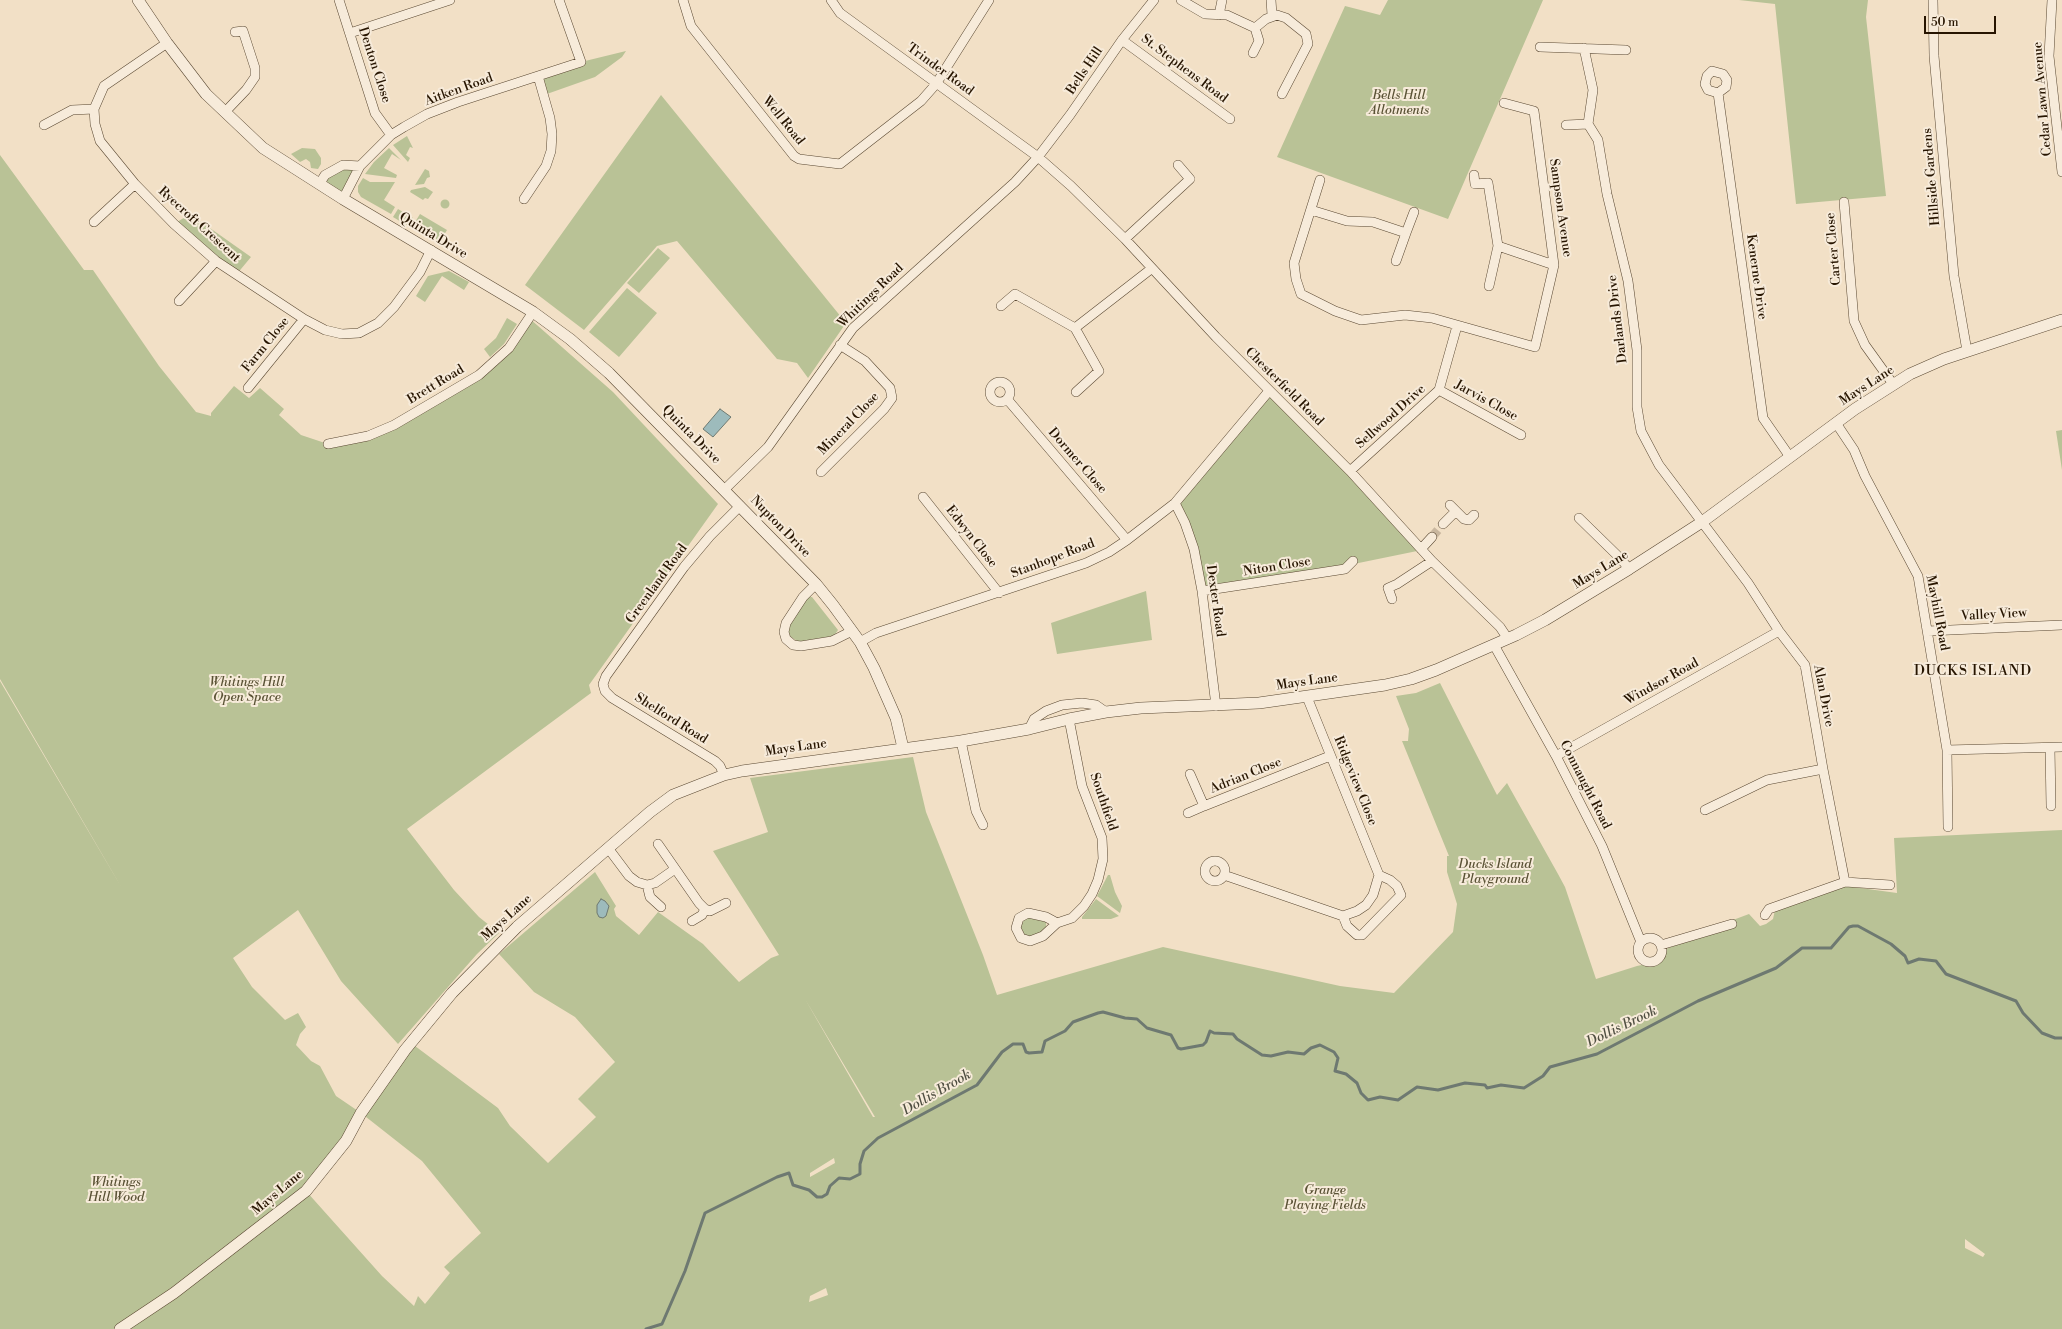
<!DOCTYPE html>
<style>
body{margin:0}
#map{position:relative;width:2062px;height:1329px;overflow:hidden;background:#f2e0c6;font-family:"Libre Bodoni",serif}
canvas{display:block}
.scale{position:absolute;left:1924px;top:16px;width:72px;height:18px;box-sizing:border-box;border:2px solid #271501;border-top:0;padding-left:5px;font-size:12px;line-height:14px;white-space:nowrap;color:#271501;-webkit-text-stroke:3px #f7ebda;paint-order:stroke}
</style>
<div id="map">
<canvas width="2062" height="1329"></canvas>
<div class="scale">50 m</div>
</div>
<script>
const ctx = document.querySelector('canvas').getContext('2d');
ctx.lineJoin = 'round';
function fillPath(path, color) { ctx.fillStyle = color; ctx.fill(path, 'evenodd'); }
const toPath = rows => new Path2D(rows.map(r => 'M' + r).join(''));
function trace(path, color, width, dash) { ctx.strokeStyle = color; ctx.lineWidth = width; ctx.lineCap = dash ? 'butt' : 'round'; ctx.setLineDash(dash || []); ctx.stroke(path); }
function drawText(font, color, halo, rows, align = 'center') {
  ctx.font = font + ' "Libre Bodoni",serif'; ctx.lineWidth = 4; ctx.setLineDash([]); ctx.textBaseline = 'middle'; ctx.strokeStyle = halo; ctx.fillStyle = color; for (const [text, x, y, turn = 0] of rows) {
    ctx.save(); ctx.translate(x, y); ctx.rotate((+turn || 0) * Math.PI / 180); ctx.textAlign = isNaN(turn) ? turn : align; if (halo) ctx.strokeText(text, 0, 0); ctx.fillText(text, 0, 0); ctx.restore();
  }
}
fillPath(toPath([
 [1388,0,1543,0,1448,219,1277,157,1345,6,1380,15],
 [1739,0,1868,0,1866,17,1886,196,1796,204,1775,4],
 [626,51,622,57,595,77,544,95,538,76,581,62],
 [661,95,846,323,808,378,797,363,777,359,677,241,657,246,584,330,525,285],
 [407,136,413,148,410,147,406,155,410,158,408,162,393,145],
 [302,148,315,149,321,158,321,164,318,169,311,168,310,162,306,159,300,162,291,154],
 [389,148,401,160,392,154,384,168,397,175,396,178,365,174,374,162],
 [0,155,84,270,93,270,159,366,196,412,211,416,211,413,234,386,249,398,260,388,284,409,279,415,301,435,328,444,368,436,479,375,529,318,613,392,718,504,589,685,591,693,407,829,454,890,479,917,499,933,477,954,398,1044,341,981,298,910,233,958,252,987,285,1020,298,1013,306,1027,300,1034,296,1045,311,1061,320,1066,336,1096,361,1113,411,1043,498,1108,510,1126,548,1163,596,1117,578,1099,615,1062,575,1017,534,992,499,954,595,872,616,906,614,909,616,916,639,935,658,912,703,944,739,982,771,958,779,955,713,851,768,832,750,778,913,757,926,812,983,955,997,995,1163,947,1340,986,1394,993,1453,932,1457,904,1447,872,1447,856,1449,856,1402,741,1408,741,1409,729,1396,696,1416,693,1440,683,1497,795,1507,783,1558,874,1565,887,1596,979,1637,966,1655,962,1668,948,1735,925,1733,920,1749,914,1760,926,1766,924,1773,919,1775,910,1846,886,1897,893,1894,838,2062,830,2062,1329,0,1329,0,681,123,890,0,679],
 [805,999,875,1117,873,1117],
 [361,1113,422,1161,481,1233,444,1267,450,1273,425,1304,418,1296,414,1306,382,1276,306,1191],
 [834,1158,835,1163,810,1177,810,1173],
 [1965,1239,1985,1254,1983,1257,1965,1248],
 [826,1288,828,1295,809,1302,810,1296],
 [343,165,360,166,344,197,320,183],
 [425,169,429,171,430,177,427,178,424,184,415,185],
 [363,178,370,182,395,182,384,200,395,207,391,214,361,197,358,192,358,186],
 [425,187,433,192,428,199,425,198,423,200,410,192,411,190],
 '440.5 204a4.5 4.5 0 1 1 9 0a4.5 4.5 0 1 1-9 0Z',
 [398,209,413,218,408,226,393,217],
 [190,214,251,257,236,275,174,224],
 [420,214,447,230,439,243,412,227],
 [658,248,670,258,639,293,627,283],
 [449,271,469,282,464,290,442,276,425,302,416,296,428,276],
 [627,288,657,313,619,357,589,332],
 [507,318,517,324,504,344,490,357,484,349,496,338],
 [1269,391,1422,550,1256,584,1202,591,1175,503],
 [2062,430,2062,470,2056,431],
 [1146,591,1152,640,1057,654,1051,623],
 [808,597,812,597,838,630,834,636,799,642,789,636,788,628],
 [1108,875,1110,875,1115,892,1122,906,1120,913,1097,896],
 [1096,899,1119,916,1111,919,1082,919,1082,917],
 [1030,917,1046,922,1046,927,1043,933,1030,938,1023,935,1020,927,1025,918]
]), '#b9c296');
const water = toPath([
 [720,409,731,417,713,437,703,429,720,409],
 [601,899,605,901,609,906,606,916,603,918,599,917,597,913,597,905,601,899]
]);
fillPath(water, '#9dbbbc');
trace(water, '#6e7971', 1);
trace(toPath([
 [646,1329,662,1324,685,1271,705,1213,777,1177,789,1173,793,1185,809,1190,817,1197,822,1197,827,1194,830,1186,839,1178,850,1179,860,1174,860,1164,864,1151,878,1138,977,1085,1002,1052,1013,1044,1023,1044,1026,1052,1029,1053,1042,1052,1045,1041,1065,1031,1073,1022,1098,1013,1103,1012,1125,1018,1137,1019,1147,1028,1171,1035,1178,1048,1181,1049,1203,1045,1206,1042,1210,1031,1214,1033,1233,1034,1237,1039,1262,1055,1271,1056,1288,1052,1304,1054,1311,1048,1320,1045,1334,1052,1338,1058,1335,1071,1346,1074,1357,1083,1361,1093,1368,1100,1380,1097,1398,1100,1417,1087,1438,1090,1465,1083,1485,1085,1487,1088,1501,1085,1524,1088,1543,1076,1550,1067,1597,1054,1698,1001,1776,968,1802,948,1831,948,1849,927,1853,926,1858,926,1891,944,1905,956,1908,963,1919,959,1936,961,1946,974,2016,1001,2023,1013,2042,1033,2055,1038,2062,1038]
]), '#6e7971', 3);
trace(toPath([
 [1432,537,1443,524]
]), '#c9b79f', 9, [9, 4.5]);
const minor = toPath([
 [339,0,375,113,391,135],
 [683,0,691,26,794,156,799,159,840,164,921,101,936,84,989,0],
 [831,0,840,13,1038,157,1071,186,1125,239,1216,337,1350,471,1432,561,1500,627,1508,639],
 [1181,0,1205,14,1227,15,1255,28,1259,41,1253,53],
 [1271,0,1272,15],
 [1933,0,1934,56,1954,276,1967,351],
 [2052,0,2049,56,2062,172],
 [1219,15,1222,0],
 [1255,28,1266,19,1277,15,1286,18,1306,34,1308,44,1282,94],
 [350,33,450,0],
 [1122,40,1230,119],
 [167,43,104,86,94,109,95,124,100,141,135,184,174,224,216,261,304,319,325,330,342,334,359,333,378,323,394,307,420,272,431,250],
 [1540,47,1626,50],
 [1584,48,1593,90,1588,124,1598,140,1607,194,1628,281,1637,350,1637,407,1641,431,1659,465,1748,583,1779,631,1805,665,1823,769,1845,882],
 [1718,93,1708,90,1705,84,1707,76,1712,71,1723,74,1727,80,1726,87,1718,93,1763,418,1790,457],
 [225,112,246,90,255,77,255,68,243,31,235,32],
 [44,125,72,110,94,109],
 [1566,125,1588,124],
 [1474,175,1475,184,1488,183,1498,246,1489,286],
 [1320,180,1294,263,1296,279,1301,294,1335,311,1361,320,1405,315,1432,318,1535,347,1554,265,1534,111,1504,103],
 [320,183,325,175,343,165,360,166],
 [343,199,360,166,391,135,404,127,427,114,458,102,581,62,559,0],
 [524,199,546,166,551,151,552,134,550,118,538,76],
 [1844,202,1854,321,1865,345,1893,384],
 [1311,210,1347,221,1373,222,1406,233,1414,212],
 [94,222,135,184],
 [1125,239,1190,179,1178,165],
 [1498,246,1554,265],
 [1396,261,1406,233],
 [179,301,216,261],
 [1001,306,1015,294,1075,328,1099,371,1076,392],
 [1075,328,1151,269],
 '990 392a10 10 0 1 1 20 0a10 10 0 1 1-20 0Z',
 [248,388,304,319],
 [1439,390,1521,435],
 [1007,399,1127,540],
 [1836,423,1854,450,1865,476,1918,576,1947,750,1948,827],
 [328,444,368,436,394,425,479,375,509,348,533,312],
 [1350,471,1439,390,1457,326],
 [821,472,884,409,892,398,890,388,865,361,840,345],
 [725,489,768,447,853,328,1015,182,1038,157,1070,115,1122,40,1154,0],
 [923,497,999,593],
 [1175,503,1185,523,1194,549,1202,591,1216,706],
 [1450,505,1464,519,1469,520,1474,515],
 [1579,518,1621,559,1629,569],
 [1443,524,1456,511],
 [1421,549,1432,537],
 [816,584,803,597,786,623,784,632,786,639,793,645,801,646,832,641,852,631],
 [1202,591,1345,569,1353,561],
 [1392,599,1388,588,1397,584,1432,561],
 [1928,631,2062,625],
 [860,642,876,633,1086,563,1109,552,1127,540,1175,503,1269,391],
 [1494,645,1556,756,1602,846,1641,942],
 [1029,729,1034,719,1046,711,1062,705,1082,703,1096,705,1106,712],
 [961,741,976,811,983,825],
 [2050,748,2051,806],
 [1947,750,2062,747],
 [1556,756,1779,631],
 [1190,774,1204,806,1330,756],
 [724,775,720,766,715,761,612,698,605,691,603,684,606,676,684,567,710,536,740,506],
 [1705,810,1767,780,1823,769],
 [1188,813,1204,806],
 [658,844,699,903,705,909,710,911,726,903],
 [608,848,629,876,637,882,647,885,655,883,675,869],
 '1205 871a10 10 0 1 1 20 0a10 10 0 1 1-20 0Z',
 [1224,875,1343,916,1347,926,1357,935,1362,935,1401,895,1397,886,1390,880,1379,875,1307,697],
 [647,885,650,897,661,907],
 [1765,915,1769,909,1845,882,1890,885],
 [1343,916,1357,911,1366,905,1373,895,1379,875],
 [692,921,702,915,705,909],
 [1057,923,1043,936,1030,941,1021,938,1016,928,1019,918,1028,913,1046,917,1057,923,1072,918,1084,906,1092,894,1098,880,1103,859,1102,838,1082,786,1069,719],
 '1638 950a12 12 0 1 1 24 0a12 12 0 1 1-24 0Z',
 [1661,945,1732,924]
]);
const tertiary = toPath([
 [138,0,167,43,206,94,263,148,343,199,533,312,570,339,609,373,816,584,833,605,860,642,874,668,896,718,903,748],
 [120,1329,174,1293,306,1191,346,1141,361,1113,405,1050,452,993,517,927,650,812,673,795,724,775,742,771,961,741,1029,729,1069,719,1106,712,1141,708,1259,703,1385,685,1411,679,1436,670,1516,635,1545,620,1629,569,1702,522,1855,409,1910,374,1944,359,2062,320]
]);
trace(minor, '#5a4832', 10);
trace(tertiary, '#5a4832', 12);
trace(minor, '#f7ebda', 9);
trace(tertiary, '#f7ebda', 11);
drawText('13px', '#271501', '#f7ebda', [
 ["Denton Close",374,65,72],
 ["St. Stephens Road",1184,69,37],
 ["Trinder Road",940,70,36],
 ["Bells Hill",1085,71,-56],
 ["Aitken Road",459,90,-20],
 ["Cedar Lawn Avenue",2043,99,-95],
 ["Well Road",783,121,51],
 ["Hillside Gardens",1932,177,-95],
 ["Sampson Avenue",1560,208,82],
 ["Ryecroft Crescent",199,225,42],
 ["Quinta Drive",433,236,31],
 ["Carter Close",1834,249,-95],
 ["Kenerne Drive",1756,277,82],
 ["Whitings Road",871,296,-44],
 ["Darlands Drive",1618,319,-97],
 ["Farm Close",266,345,-51],
 ["Brett Road",436,385,-31],
 ["Mays Lane",1867,386,-33],
 ["Chesterfield Road",1284,387,45],
 ["Jarvis Close",1486,401,29],
 ["Sellwood Drive",1391,417,-42],
 ["Mineral Close",849,424,-46],
 ["Quinta Drive",691,435,45],
 ["Dormer Close",1077,461,49],
 ["Nupton Drive",780,527,46],
 ["Edwyn Close",971,537,52],
 ["Stanhope Road",1053,559,-21],
 ["Niton Close",1277,567,-9],
 ["Mays Lane",1601,570,-31],
 ["Greenland Road",657,584,-54],
 ["Dexter Road",1215,601,82],
 ["Mayhill Road",1937,613,79],
 ["Valley View",1994,615,-3],
 ["Mays Lane",1307,682,-8],
 ["Windsor Road",1662,682,-29],
 ["Alan Drive",1823,696,79],
 ["Shelford Road",671,719,32],
 ["Mays Lane",796,748,-8],
 ["Adrian Close",1246,776,-22],
 ["Ridgeview Close",1355,781,68],
 ["Connaught Road",1585,785,63],
 ["Southfield",1103,802,71],
 ["Mays Lane",507,918,-42],
 ["Mays Lane",278,1193,-40]
]);
drawText('italic 13px', '#5a5235', '#f7ebda', [
 ["Bells Hill",1399,96],
 ["Allotments",1399,111],
 ["Whitings Hill",247,683],
 ["Open Space",247,698],
 ["Ducks Island",1495,865],
 ["Playground",1495,880],
 ["Whitings",116,1183],
 ["Hill Wood",116,1198],
 ["Grange",1325,1191],
 ["Playing Fields",1325,1206]
]);
ctx.letterSpacing = '1px';
drawText('14px', '#271501', '#f7ebda', [
 ["DUCKS ISLAND",1973,672]
]);
ctx.letterSpacing = '0px';
drawText('italic 14px', '#504f42', '#f7ebda', [
 ["Dollis Brook",1622,1027,-26],
 ["Dollis Brook",937,1093,-30]
]);
</script>
